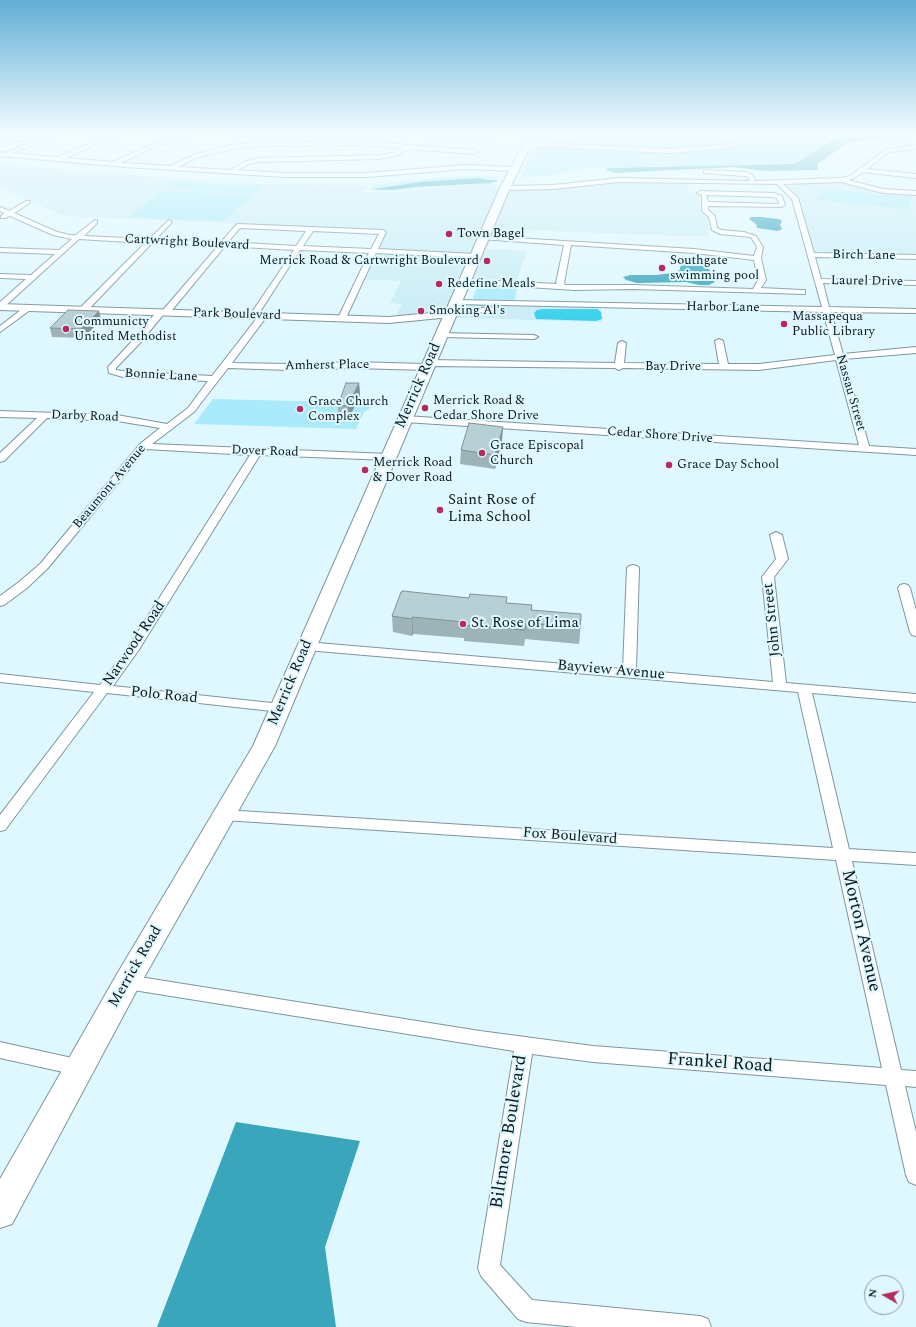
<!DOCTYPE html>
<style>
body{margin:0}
#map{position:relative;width:916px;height:1327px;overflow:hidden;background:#dff8ff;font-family:Spectral,serif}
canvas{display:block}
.north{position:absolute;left:864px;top:1275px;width:40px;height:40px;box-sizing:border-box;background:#dff8ff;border:1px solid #8b9ea3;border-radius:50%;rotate:279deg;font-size:11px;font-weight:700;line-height:16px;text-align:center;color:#0d1719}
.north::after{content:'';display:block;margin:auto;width:14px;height:18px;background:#b82a5f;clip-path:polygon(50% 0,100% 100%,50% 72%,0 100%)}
</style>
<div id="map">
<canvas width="916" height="1327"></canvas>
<div class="north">N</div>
</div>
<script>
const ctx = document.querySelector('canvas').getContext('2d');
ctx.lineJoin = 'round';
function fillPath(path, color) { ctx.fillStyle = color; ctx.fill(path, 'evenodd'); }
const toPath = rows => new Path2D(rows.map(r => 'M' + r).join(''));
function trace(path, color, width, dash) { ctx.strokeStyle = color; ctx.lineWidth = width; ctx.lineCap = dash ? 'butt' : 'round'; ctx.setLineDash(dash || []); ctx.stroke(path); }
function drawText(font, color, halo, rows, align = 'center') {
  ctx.font = font + ' Spectral,serif'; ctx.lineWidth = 4; ctx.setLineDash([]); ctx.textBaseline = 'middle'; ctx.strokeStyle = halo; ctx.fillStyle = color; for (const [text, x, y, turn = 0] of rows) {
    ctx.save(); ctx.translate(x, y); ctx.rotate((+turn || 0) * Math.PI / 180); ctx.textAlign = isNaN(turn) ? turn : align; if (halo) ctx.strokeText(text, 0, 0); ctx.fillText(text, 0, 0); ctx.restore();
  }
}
fillPath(toPath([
 [0,164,204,181,266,184,369,185,364,192,401,192,437,187,501,185,482,230,494,232,487,249,527,251,517,280,492,279,488,286,464,285,457,301,600,305,602,322,396,316,402,304,390,303,401,281,356,279,381,230,65,216,0,188],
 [842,181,871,190,916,194,916,256,812,255,797,197,782,183],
 [634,182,688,183,689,192,700,196,700,211,708,217,709,237,495,229,511,190,559,189,604,183]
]), '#caedf6');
fillPath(toPath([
 [547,133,871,133,847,136,827,142,798,162,789,164,587,168,564,172,559,174,521,178,530,153],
 [478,176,498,177,492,184,486,185,448,185,392,191,370,190,376,185,446,177],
 [478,178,493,181,471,185,415,187,390,190,373,188,421,182],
 [168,182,264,186,255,194,190,191,194,188,162,187],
 [822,189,912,197,909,209,817,200],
 [161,191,254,195,247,202,241,205,226,219,216,221,144,218,130,216],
 [478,286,517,288,515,300,474,299,473,297],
 [457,302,526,304,452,314],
 [213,399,339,402,377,404,364,412,356,429,194,424]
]), '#a9ebfa');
fillPath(toPath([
 [543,309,597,309,601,312,602,319,596,321,536,319,534,313,537,310]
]), '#3cd2ee');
fillPath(toPath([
 [871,133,916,133,916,137,877,138,848,143,817,164,818,170,765,171,733,167,616,173,606,170,608,168,792,164,798,162,830,141,847,136],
 [478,178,493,181,491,183,415,187,390,190,372,189,421,182],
 [751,217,761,217,779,219,782,221,780,225,782,229,778,231,757,228,756,224,749,219],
 [691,264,708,267,711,272,709,277,715,282,709,285,699,285,686,282,637,283,626,280,623,277,630,275,656,275,672,273,680,270,680,267,682,265],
 [236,1122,360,1141,325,1247,336,1327,157,1327]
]), '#39a6bc');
trace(toPath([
 [488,181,496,181]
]), '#39a6bc', 2);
const street = toPath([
 [56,133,63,133,12,153,58,157,100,139,125,133,132,133,104,141,66,158,113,162,150,145,195,133,202,133,154,147,121,163,170,166,194,155,211,150,238,144,252,144,253,138,263,133,268,133,258,140,258,143,358,141,475,150,478,152,475,154,409,149,398,155,379,159,259,162,248,164,238,170,284,173,367,173,466,165,514,167,517,169,514,171,466,169,367,177,284,177,126,167,0,156,0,152,4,153,33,142,0,139,0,135,34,138,36,140,56,133],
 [358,145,402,148,394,153,379,155,259,158,244,162,230,170,178,167,198,157,238,148,270,146,358,145],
 [412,133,433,133,488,136,491,138,488,140,415,135,412,133],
 [779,133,787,133,729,148,669,153,527,146,524,144,527,142,669,149,729,144,779,133],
 [916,145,916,149,889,152,867,169,916,174,916,178,863,172,854,178,848,180,883,189,916,191,916,195,883,193,841,182,783,184,798,198,814,253,916,255,916,259,815,257,821,279,916,281,916,285,823,283,829,307,916,309,916,313,831,312,843,354,916,347,916,353,844,359,869,446,916,449,916,455,405,422,400,419,405,416,859,445,836,360,759,370,623,368,619,370,615,368,430,366,430,369,427,370,353,368,290,370,228,368,194,412,152,444,388,454,393,457,388,460,260,455,138,651,113,686,281,704,286,705,288,708,286,711,281,712,107,693,5,830,0,831,0,815,94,692,0,682,0,674,100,685,127,649,250,455,146,449,48,568,27,588,4,605,0,606,0,596,19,582,40,564,140,444,160,428,117,421,47,418,4,461,0,462,0,453,37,418,0,417,0,411,117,415,167,424,188,408,208,381,123,377,109,373,108,367,134,339,158,310,163,310,218,246,152,243,86,312,80,312,80,308,145,243,79,239,3,308,0,308,0,302,26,279,0,278,0,274,31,275,55,254,0,252,0,248,59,250,72,239,53,235,10,216,5,218,1,218,1,216,4,213,0,211,0,207,9,211,26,201,30,201,30,203,14,213,57,232,70,235,76,235,95,220,97,221,97,223,84,236,149,239,169,220,172,222,156,239,221,242,236,225,238,224,383,230,386,232,378,249,476,254,479,256,476,258,376,253,346,318,342,320,338,318,369,253,300,250,258,315,254,317,250,315,294,250,225,246,168,315,163,315,140,343,116,368,116,370,123,371,212,376,260,314,263,314,267,316,232,363,290,364,353,362,426,364,426,361,429,360,615,363,618,343,622,341,626,343,624,363,719,364,715,341,719,339,723,341,728,364,759,364,835,355,823,312,456,304,452,302,456,300,822,307,792,199,777,184,619,182,553,189,505,190,502,188,505,186,553,185,619,178,750,181,748,177,745,176,704,173,704,171,706,170,746,172,753,175,755,181,841,178,850,176,885,150,916,145],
 [240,228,306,231,296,246,228,242,240,228],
 [313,231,379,234,371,249,303,246,313,231],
 [700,191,774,193,782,196,785,205,782,207,708,206,708,210,715,216,717,228,721,230,744,232,756,236,763,247,761,258,766,280,761,288,802,290,805,290,805,294,633,289,575,290,495,285,491,283,495,281,557,284,556,283,564,245,481,239,480,238,483,236,694,249,754,256,757,247,751,237,720,234,712,230,709,217,702,211,702,195,697,193,700,191],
 [706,195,773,197,777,198,779,204,708,202,706,195],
 [571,245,694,253,754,260,758,280,753,289,633,285,565,285,564,283,571,245],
 [26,306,32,306,33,308,0,332,0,326,26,306],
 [490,307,494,309,493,311,451,316,447,314,451,312,490,307],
 [438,333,534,335,538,337,534,339,441,337,438,337,438,333],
 [776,532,782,535,788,559,774,577,786,683,916,694,916,702,812,693,849,849,916,853,916,865,852,861,901,1070,916,1071,916,1087,905,1086,916,1132,916,1185,909,1182,906,1175,886,1085,593,1062,532,1054,500,1265,532,1300,700,1316,708,1319,711,1327,577,1327,526,1322,518,1319,481,1276,478,1268,514,1051,127,989,121,987,118,982,121,977,127,975,480,1031,593,1046,882,1068,836,860,224,820,219,819,216,815,219,811,224,810,833,848,798,692,306,650,301,649,300,646,301,643,306,642,623,669,627,568,629,566,633,565,637,566,639,568,636,670,773,682,762,577,776,559,770,535,776,532],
 [904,584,908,585,910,588,916,610,916,636,912,635,910,632,898,588,900,585,904,584],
 [0,1042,81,1060,88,1062,90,1068,88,1074,81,1076,0,1058,0,1042]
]);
const secondary = toPath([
 [0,304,389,317,451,311,456,314,451,317,389,323,0,310,0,304]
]);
const primary = toPath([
 [533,133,541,133,531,145,510,188,275,746,137,990,12,1224,0,1228,0,1179,117,974,253,746,500,188,523,144,533,133]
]);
trace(street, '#7e969c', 2);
trace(secondary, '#7e969c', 2);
trace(primary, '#7e969c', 2);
fillPath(street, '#fff');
fillPath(secondary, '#fff');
fillPath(primary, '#fff');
fillPath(toPath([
 [99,311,101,320,83,338,52,337,50,328],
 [359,383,360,395,349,418,338,417,338,405],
 [502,441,495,469,460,464,461,450],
 [507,603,532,605,532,610,581,617,579,644,525,639,524,646,464,641,464,638,413,634,412,636,393,632,392,616]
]), '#9db3b8');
fillPath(toPath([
 [99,311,101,320,83,338,81,329],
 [359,383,360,395,349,418,348,406],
 [503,427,502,441,495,469,495,455],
 [412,617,413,634,412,636],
 [581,617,580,633,579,644,580,627]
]), '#809296');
const building = toPath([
 [68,310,99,311,81,329,50,328,68,310],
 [346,383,359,383,348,406,338,405,346,383],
 [469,423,503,427,495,455,461,450,469,423],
 [403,591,469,598,470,594,507,597,506,603,532,605,531,610,581,614,581,617,580,627,526,623,525,630,464,625,464,622,412,617,412,619,392,616,401,592,403,591]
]);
fillPath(building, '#b7d0d6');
trace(building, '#809296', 1);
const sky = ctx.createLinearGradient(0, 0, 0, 318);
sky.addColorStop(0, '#62aed6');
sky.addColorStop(0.42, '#f1fcff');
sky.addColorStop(1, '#f1fcff00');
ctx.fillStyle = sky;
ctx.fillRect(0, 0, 916, 318);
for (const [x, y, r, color] of [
 [449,234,4,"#b82a5f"],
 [487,261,4,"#b82a5f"],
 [662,268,4,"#b82a5f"],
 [439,284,4,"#b82a5f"],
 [421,311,4,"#b82a5f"],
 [784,324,4,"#b82a5f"],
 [66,329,4,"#b82a5f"],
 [425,408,4,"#b82a5f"],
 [300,409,4,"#b82a5f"],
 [482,453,4,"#b82a5f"],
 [669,465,4,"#b82a5f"],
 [365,470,4,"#b82a5f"],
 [440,510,4,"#b82a5f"],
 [463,624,4,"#b82a5f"]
]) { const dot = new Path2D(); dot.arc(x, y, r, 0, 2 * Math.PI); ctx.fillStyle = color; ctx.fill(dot); trace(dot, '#dff8ff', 1.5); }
drawText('13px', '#0d1719', '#dff8ff', [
 ["Town Bagel",457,234],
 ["Merrick Road & Cartwright Boulevard",479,261,"right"],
 ["Southgate",670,261],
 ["swimming pool",670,276],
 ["Redefine Meals",447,284],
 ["Smoking Al's",429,311],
 ["Massapequa",792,317],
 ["Public Library",792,332],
 ["Communicty",74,322],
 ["United Methodist",74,337],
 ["Merrick Road &",433,401],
 ["Cedar Shore Drive",433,416],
 ["Grace Church",308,402],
 ["Complex",308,417],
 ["Grace Episcopal",490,446],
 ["Church",490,461],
 ["Merrick Road",373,463],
 ["& Dover Road",373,478],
 ["Grace Day School",677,465]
], 'left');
drawText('13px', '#0d1719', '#dff8ff', [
 ["Cartwright Boulevard",187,243,3],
 ["Birch Lane",864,256,1],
 ["Laurel Drive",867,282,1],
 ["Harbor Lane",723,308,1],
 ["Park Boulevard",237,315,2],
 ["Amherst Place",327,366,-1],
 ["Bay Drive",673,367],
 ["Bonnie Lane",161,376,3],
 ["Nassau Street",850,393,74],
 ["Darby Road",85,417,2],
 ["Cedar Shore Drive",660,436,4],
 ["Dover Road",265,452,2],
 ["Beaumont Avenue",110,487,-50]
]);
drawText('15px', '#0d1719', '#dff8ff', [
 ["Merrick Road",419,386,-66],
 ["John Street",773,620,-96],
 ["Narwood Road",135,644,-56],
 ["Bayview Avenue",611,671,5],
 ["Merrick Road",291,683,-67],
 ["Polo Road",164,696,6],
 ["Fox Boulevard",570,837,4],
 ["Merrick Road",136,967,-60]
]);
drawText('15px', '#0d1719', '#dff8ff', [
 ["Saint Rose of",448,501],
 ["Lima School",448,518],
 ["St. Rose of Lima",471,624]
], 'left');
drawText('18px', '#0d1719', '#dff8ff', [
 ["Morton Avenue",860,931,77],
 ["Frankel Road",720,1064,4],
 ["Biltmore Boulevard",510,1132,-81]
]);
</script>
